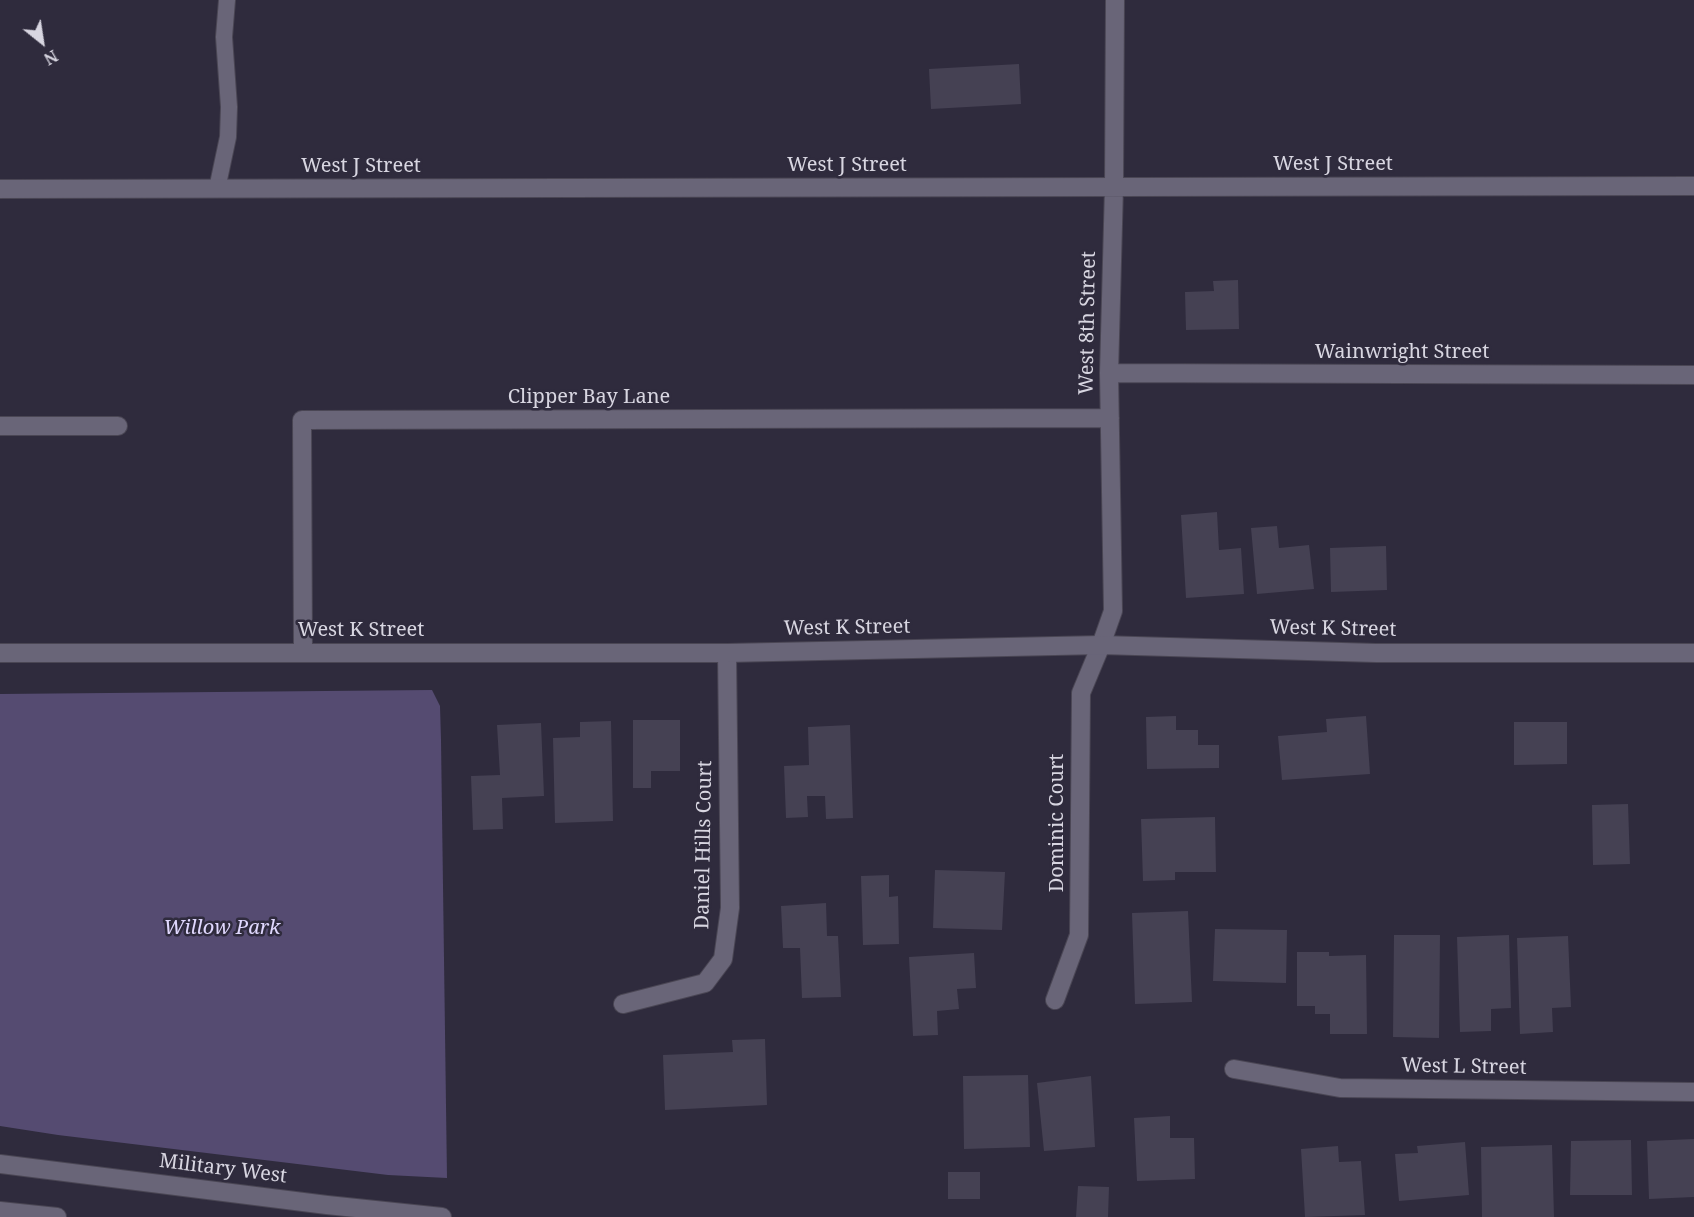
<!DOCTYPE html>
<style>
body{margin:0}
#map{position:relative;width:1694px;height:1217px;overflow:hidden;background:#2f2b3d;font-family:"Noto Serif",serif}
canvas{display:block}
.north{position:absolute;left:12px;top:12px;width:60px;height:60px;-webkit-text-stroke:4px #2f2b3d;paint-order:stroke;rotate:150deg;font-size:16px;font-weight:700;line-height:24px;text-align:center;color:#d8d6e1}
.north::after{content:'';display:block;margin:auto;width:21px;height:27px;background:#d8d6e1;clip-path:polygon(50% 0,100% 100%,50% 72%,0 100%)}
</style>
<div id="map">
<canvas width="1694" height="1217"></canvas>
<div class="north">N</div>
</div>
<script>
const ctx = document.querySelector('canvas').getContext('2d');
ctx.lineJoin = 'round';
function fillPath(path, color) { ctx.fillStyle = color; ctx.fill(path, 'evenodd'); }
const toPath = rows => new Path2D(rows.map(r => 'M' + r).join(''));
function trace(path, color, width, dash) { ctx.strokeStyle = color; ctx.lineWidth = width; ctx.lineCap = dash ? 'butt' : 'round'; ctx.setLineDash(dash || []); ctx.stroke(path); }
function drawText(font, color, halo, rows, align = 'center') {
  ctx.font = font + ' "Noto Serif",serif'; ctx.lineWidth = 5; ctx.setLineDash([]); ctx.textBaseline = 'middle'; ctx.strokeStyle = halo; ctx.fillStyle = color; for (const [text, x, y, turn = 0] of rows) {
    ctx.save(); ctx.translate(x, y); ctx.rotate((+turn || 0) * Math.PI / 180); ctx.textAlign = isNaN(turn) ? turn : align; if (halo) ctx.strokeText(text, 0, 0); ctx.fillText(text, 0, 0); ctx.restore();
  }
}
fillPath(toPath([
 [432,690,440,706,441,740,447,1178,388,1175,58,1135,0,1126,0,694]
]), '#554b71');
fillPath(toPath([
 [1019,64,1021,104,931,109,929,69],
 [1238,280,1239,329,1186,330,1185,292,1214,291,1213,281],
 [1217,512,1219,550,1241,548,1244,594,1186,598,1181,515],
 [1277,526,1279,548,1309,545,1314,589,1257,594,1251,528],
 [1386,546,1387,590,1331,592,1330,548],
 [1176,716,1176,730,1198,730,1198,745,1219,745,1219,768,1147,769,1146,717],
 [1366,716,1370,774,1282,780,1278,736,1327,732,1326,719],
 [633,720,680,720,680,771,651,771,651,788,633,788],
 [611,721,613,821,555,823,553,738,580,737,580,722],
 [1514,722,1567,722,1567,764,1514,765],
 [541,723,544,796,502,798,503,829,473,830,471,776,500,775,497,725],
 [850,725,853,818,826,819,825,796,807,796,808,817,786,818,784,766,809,765,808,727],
 [1628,804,1630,864,1593,865,1592,805],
 [1215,817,1216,872,1175,872,1175,880,1143,881,1141,819],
 [935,870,1005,872,1002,930,933,928],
 [889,875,889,897,898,896,899,944,863,945,861,876],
 [826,903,827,936,838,936,841,997,802,998,800,948,783,948,781,906],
 [1188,911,1192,1002,1135,1004,1132,913],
 [1215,929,1287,930,1286,983,1213,981],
 [1394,935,1440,935,1439,1038,1393,1037],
 [1509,935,1511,1008,1491,1009,1491,1031,1460,1032,1457,937],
 [1568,936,1571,1007,1552,1008,1553,1032,1520,1034,1517,938],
 [1297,952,1329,952,1329,956,1366,955,1367,1034,1330,1034,1330,1014,1315,1014,1315,1006,1297,1006],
 [974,953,976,988,957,989,959,1009,937,1011,938,1035,913,1036,909,957],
 [765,1039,767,1105,665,1110,663,1055,733,1052,732,1040],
 [1028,1075,1030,1147,964,1149,963,1076],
 [1091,1076,1095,1147,1044,1151,1037,1083],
 [1170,1116,1170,1138,1194,1138,1195,1179,1137,1181,1134,1118],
 [1694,1139,1694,1197,1649,1199,1647,1141],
 [1631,1140,1632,1195,1570,1195,1571,1141],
 [1465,1142,1469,1195,1399,1201,1395,1154,1418,1153,1417,1146],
 [1552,1145,1554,1217,1482,1217,1481,1147],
 [1338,1146,1339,1162,1361,1161,1365,1215,1305,1217,1301,1149],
 [948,1172,980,1172,980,1199,948,1199],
 [1078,1186,1109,1187,1108,1217,1076,1217]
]), '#454153');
const lane = toPath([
 [217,189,228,137,229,107,224,37,227,0]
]);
const street = toPath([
 [0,189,1694,186],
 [1109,373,1694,375],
 [0,426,118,426],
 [303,653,302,420,1110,418],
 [1055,1000,1079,935,1081,693,1101,645,1113,611,1109,373,1114,187,1115,0],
 [623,1004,705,983,723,959,730,908,727,653],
 [1234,1069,1340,1088,1694,1092]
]);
const secondary = toPath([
 [0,653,727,653,1101,645,1376,653,1694,653],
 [0,1164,327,1205,442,1217],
 [0,1211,57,1217]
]);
trace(lane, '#4a4654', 18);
trace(street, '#4a4654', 20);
trace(secondary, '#4a4654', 20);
trace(lane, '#696578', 16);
trace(street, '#696578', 18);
trace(secondary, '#696578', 18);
drawText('20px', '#d8d6e1', '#2f2b3d', [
 ["West J Street",1333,164],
 ["West J Street",847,165],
 ["West J Street",361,166],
 ["West 8th Street",1088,323,-89],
 ["Wainwright Street",1402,352],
 ["Clipper Bay Lane",589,397],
 ["West K Street",847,628,-1],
 ["West K Street",1333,629,1],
 ["West K Street",361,630],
 ["Dominic Court",1057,823,-90],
 ["Daniel Hills Court",704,845,-89],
 ["West L Street",1464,1067,1],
 ["Military West",223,1169,7]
]);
drawText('italic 20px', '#e0d8fe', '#2f2b3d', [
 ["Willow Park",222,928]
]);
</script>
